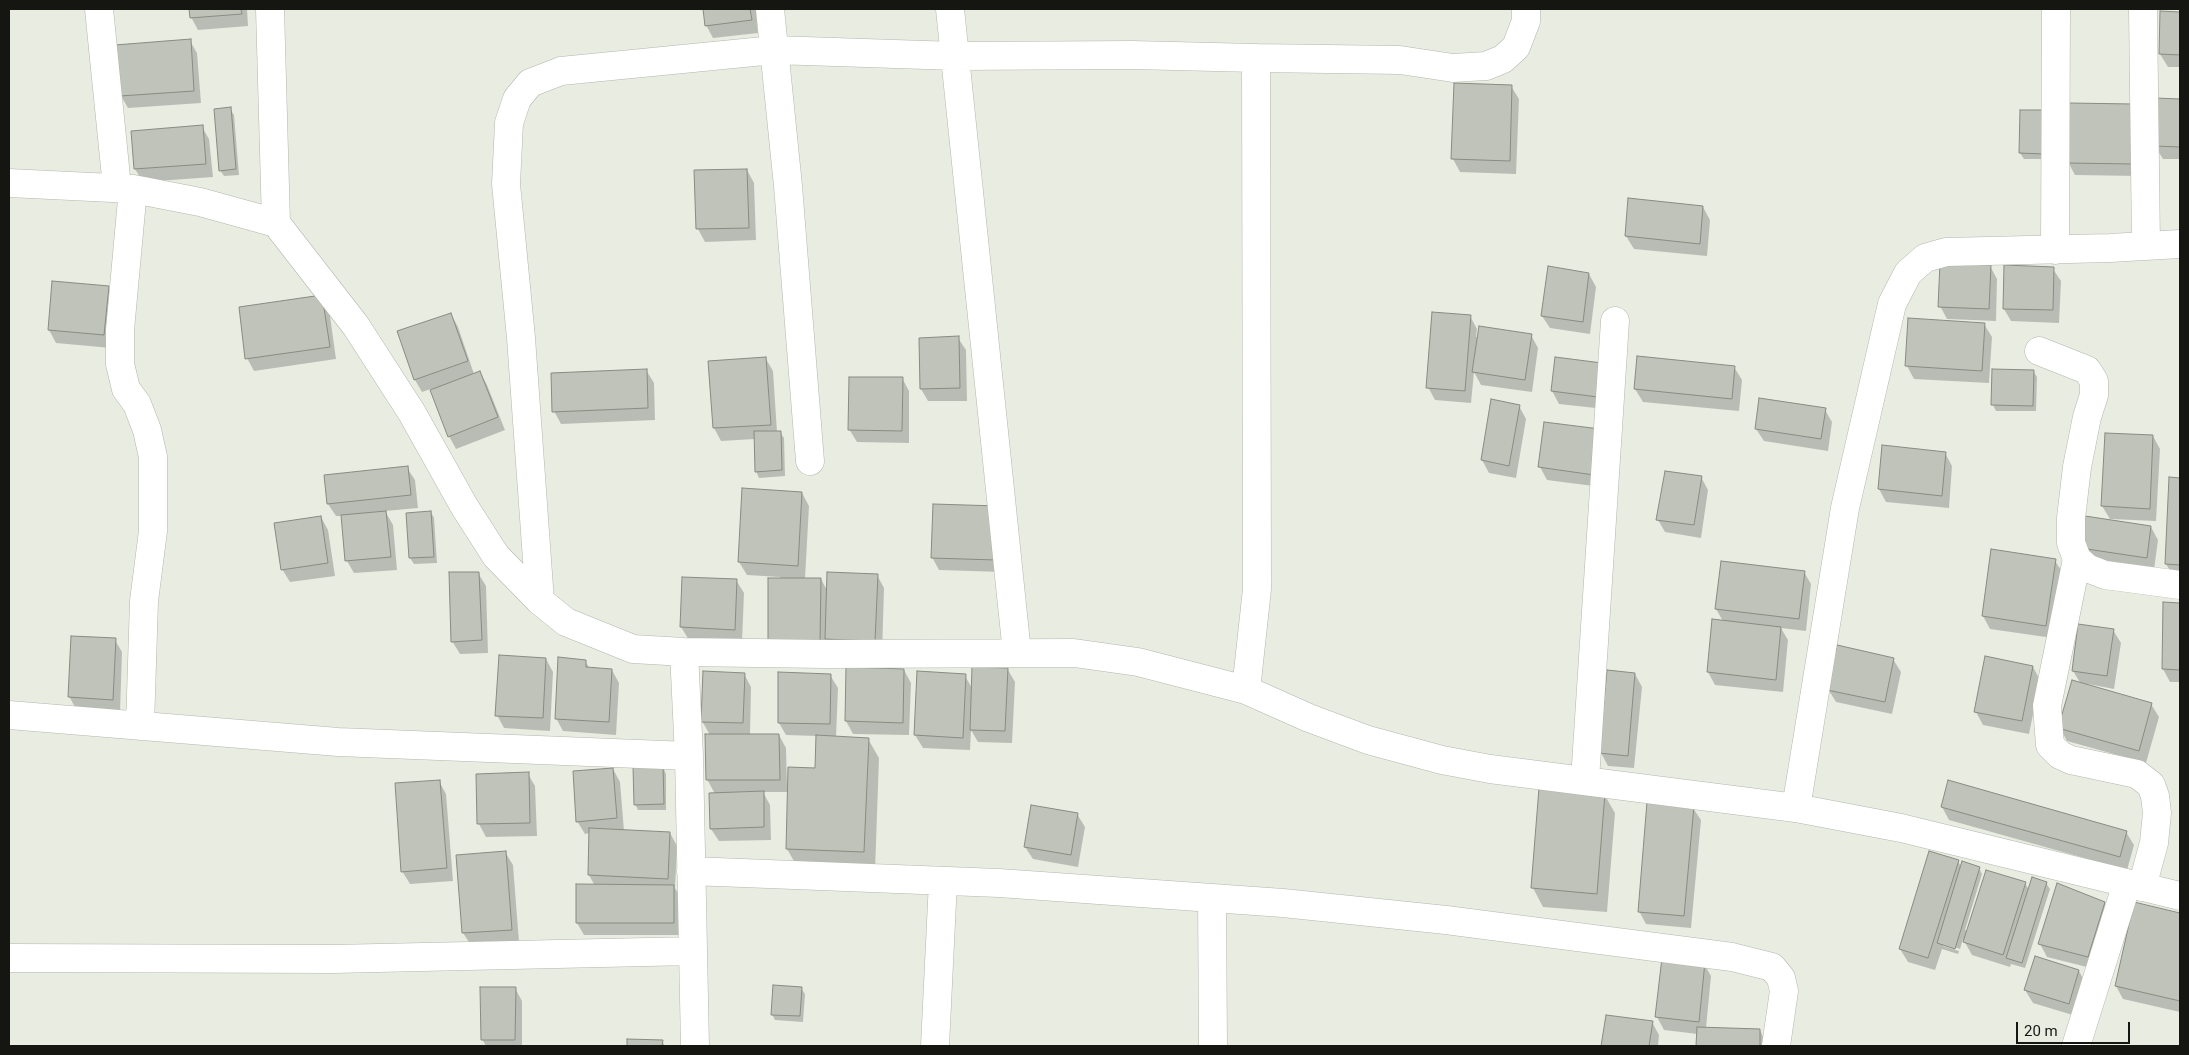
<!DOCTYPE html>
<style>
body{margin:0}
#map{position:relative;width:2189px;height:1055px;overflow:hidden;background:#e8ece1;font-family:Roboto,sans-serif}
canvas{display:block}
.frame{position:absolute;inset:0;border:10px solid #151612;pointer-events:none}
.scale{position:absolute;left:2016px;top:1022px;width:114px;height:22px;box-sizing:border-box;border:2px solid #151612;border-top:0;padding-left:6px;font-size:15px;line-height:18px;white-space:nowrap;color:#151612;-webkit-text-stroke:4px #e8ece1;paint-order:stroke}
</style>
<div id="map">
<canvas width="2189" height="1055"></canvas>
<div class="frame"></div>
<div class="scale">20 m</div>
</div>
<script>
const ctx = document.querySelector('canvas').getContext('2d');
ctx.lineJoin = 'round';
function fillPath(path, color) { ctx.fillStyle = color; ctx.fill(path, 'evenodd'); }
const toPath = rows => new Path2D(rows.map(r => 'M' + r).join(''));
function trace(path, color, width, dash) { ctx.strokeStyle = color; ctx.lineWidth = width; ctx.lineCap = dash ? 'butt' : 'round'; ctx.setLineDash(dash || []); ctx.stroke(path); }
fillPath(toPath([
 [190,9,247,9,248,26,198,30,191,17],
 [704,9,756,9,758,33,713,38,706,25],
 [2161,12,2180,13,2180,67,2168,67,2160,54],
 [190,41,197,53,201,103,128,108,121,96],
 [1511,86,1519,99,1516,174,1460,172,1453,159],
 [2156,99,2180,100,2180,159,2163,159,2155,146],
 [2132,105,2138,176,2075,175,2068,162],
 [230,109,234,115,239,175,224,176,220,170],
 [2021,111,2047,159,2024,159,2020,153],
 [202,127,209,139,213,177,143,182,135,169,132,132],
 [747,170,754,183,756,240,705,242,698,229,696,171],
 [1703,207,1710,220,1707,256,1634,249,1626,236],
 [1990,266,1997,279,1996,321,1947,319,1940,306],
 [2053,269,2061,281,2059,323,2011,321,2004,309],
 [1589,274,1596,287,1590,334,1550,328,1542,316],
 [108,288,115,300,111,348,56,343,49,330],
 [322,297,329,309,336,359,254,371,247,358],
 [451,314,458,327,474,374,480,372,487,385,505,430,456,449,449,436,431,389,422,392,415,380],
 [1470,316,1477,329,1476,337,1531,335,1538,348,1532,392,1481,385,1474,372,1471,403,1435,400,1428,387],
 [1984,324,1992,337,1989,383,1914,379,1907,366],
 [958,338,966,350,967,401,928,401,921,389],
 [766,359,773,371,777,432,780,432,784,438,785,476,759,478,756,471,755,439,721,441,714,428,710,362],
 [1601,364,1605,409,1559,404,1552,391],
 [1734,367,1742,380,1739,411,1643,402,1635,389],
 [646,370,654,383,655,420,561,424,554,411],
 [2033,371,2037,377,2036,411,1996,411,1993,405],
 [902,378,909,391,909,443,857,442,849,429],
 [1492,401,1519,406,1526,419,1516,478,1489,473,1482,460],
 [1825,410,1832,422,1828,451,1764,441,1756,429],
 [1599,430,1601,487,1547,480,1540,467],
 [2153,436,2160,449,2156,521,2110,519,2102,506],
 [1945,453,1952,466,1949,508,1886,502,1879,489],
 [407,468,415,480,418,508,385,511,393,525,397,570,354,573,347,561,343,516,336,516,328,504],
 [1701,477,1708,490,1701,538,1665,532,1658,520],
 [2171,478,2180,479,2180,577,2174,577,2166,564],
 [743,489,802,493,809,506,805,579,821,579,828,592,877,575,884,588,882,654,827,656,780,577,747,575,739,562],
 [997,507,1002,572,939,570,932,557],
 [431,512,434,518,437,563,414,564,410,558],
 [321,517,328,530,335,576,290,582,282,569],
 [2151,527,2158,540,2154,570,2089,560,2081,547],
 [2055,561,2063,573,2053,638,1990,629,1983,616],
 [1804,572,1811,584,1806,631,1781,628,1788,640,1783,692,1715,685,1708,672,1723,621,1716,609],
 [478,573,486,586,488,653,460,654,452,641],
 [736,580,744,593,742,642,689,640,681,627],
 [2165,604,2180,604,2180,682,2170,682,2163,669],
 [2113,630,2121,643,2114,689,2088,684,2088,686,2151,704,2159,717,2146,763,2067,741,2060,728,2081,684,2073,671],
 [115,640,122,652,120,712,76,709,69,696],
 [546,659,553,672,550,731,504,728,497,715],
 [1893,659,1901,672,1892,714,1836,702,1828,689],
 [585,661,590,669,612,670,619,683,616,735,563,731,556,718],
 [2033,667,2040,680,2029,734,1983,725,1976,712],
 [847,669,904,670,911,683,909,735,853,734,846,721],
 [1008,670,1015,682,1012,743,978,742,971,730,970,750,923,748,915,735,965,676,972,688],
 [744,674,751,687,750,735,779,735,786,748,787,787,789,787,816,769,817,736,786,735,779,723,830,675,838,688,836,737,868,739,879,758,875,871,798,868,787,849,789,792,763,792,770,805,771,840,719,841,711,829,715,794,707,779,710,735,702,721],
 [1635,674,1642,687,1634,768,1608,766,1601,753],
 [663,767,666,774,666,810,638,810,635,804],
 [613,769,620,782,624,831,670,833,677,846,675,888,681,899,681,935,584,935,577,923,595,886,589,875,590,833,585,834,577,821],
 [528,774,535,786,537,836,486,837,479,824,477,775],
 [439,781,446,794,453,881,410,884,402,871],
 [1540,789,1604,794,1615,813,1607,912,1543,907,1533,888],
 [1942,807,2126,832,2134,845,2127,870,1949,820],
 [1693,808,1701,820,1691,928,1646,924,1639,911],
 [1077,814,1085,827,1078,867,1033,859,1025,847],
 [505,852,513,865,519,942,471,945,463,933],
 [1958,861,1961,867,1979,868,1982,874,1965,930,1968,931,2025,883,2029,890,2046,883,2050,889,2025,968,2011,964,2010,967,1972,955,1963,939,1960,949,1943,943,1943,946,1959,951,1958,954,1942,949,1935,970,1908,962,1900,949],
 [2104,903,2112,916,2095,969,2047,957,2040,944],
 [2135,904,2180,914,2180,1012,2123,999,2116,986],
 [1704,964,1711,976,1706,1028,1760,1030,1767,1046,1698,1046,1698,1034,1664,1030,1657,1017],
 [2079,971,2086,984,2076,1016,2033,1003,2025,990],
 [515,988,522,1001,522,1046,486,1046,482,1039],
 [801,988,805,994,803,1022,775,1020,772,1014],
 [1607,1016,1652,1022,1659,1035,1658,1046,1603,1046],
 [628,1041,662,1041,665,1046,628,1046]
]), '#0003');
const building = toPath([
 [189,9,241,9,242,14,190,18,189,9],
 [703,9,750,9,752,20,705,26,703,9],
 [2160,11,2180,12,2180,55,2159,54,2160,11],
 [191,39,194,91,120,96,115,45,191,39],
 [1454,83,1512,85,1510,161,1451,159,1454,83],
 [2155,98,2180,99,2180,147,2154,146,2155,98],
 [2068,103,2133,104,2132,164,2067,163,2068,103],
 [231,107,236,169,219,171,214,109,231,107],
 [2020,110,2045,110,2045,154,2019,153,2020,110],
 [203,125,206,164,134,169,131,131,203,125],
 [747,169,749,228,696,229,694,170,747,169],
 [1628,198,1703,206,1700,244,1625,236,1628,198],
 [1940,263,1991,265,1989,309,1938,307,1940,263],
 [2004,265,2054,267,2053,310,2003,309,2004,265],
 [1548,266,1589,273,1583,322,1541,316,1548,266],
 [52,281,109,286,104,335,48,330,52,281],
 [322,295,330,347,245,359,239,307,322,295],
 [1432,312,1471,315,1465,391,1426,388,1432,312],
 [451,313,468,361,414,380,397,331,451,313],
 [1908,318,1985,323,1982,371,1905,366,1908,318],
 [1479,326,1532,334,1525,380,1472,372,1479,326],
 [959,336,960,388,920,389,919,338,959,336],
 [1637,356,1735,366,1732,399,1634,389,1637,356],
 [766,357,771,425,713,428,708,361,766,357],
 [1555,357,1602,363,1598,397,1551,391,1555,357],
 [647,369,648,408,552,412,551,373,647,369],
 [1992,369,2034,370,2033,406,1991,405,1992,369],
 [480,371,498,417,448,437,430,390,480,371],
 [849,377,903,377,902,431,848,430,849,377],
 [1759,398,1826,408,1821,439,1755,429,1759,398],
 [1491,399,1520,405,1509,466,1481,460,1491,399],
 [1544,422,1600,429,1594,475,1538,467,1544,422],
 [754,431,781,431,782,470,755,472,754,431],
 [2105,433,2153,435,2150,509,2101,506,2105,433],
 [1882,445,1946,452,1942,496,1878,489,1882,445],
 [408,466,411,495,327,504,324,475,408,466],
 [1665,471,1702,476,1694,525,1656,520,1665,471],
 [2169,477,2180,478,2180,565,2165,564,2169,477],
 [742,488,802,492,798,566,738,562,742,488],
 [933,504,998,506,996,560,931,558,933,504],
 [386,511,391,557,345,561,341,515,386,511],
 [431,511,434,557,409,558,406,513,431,511],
 [321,516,328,563,281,570,274,523,321,516],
 [2085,516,2151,526,2147,558,2080,548,2085,516],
 [1991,549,2056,559,2046,626,1982,616,1991,549],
 [1721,561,1805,571,1799,619,1715,609,1721,561],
 [449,572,479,572,482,640,451,642,449,572],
 [827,572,878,574,875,641,825,639,827,572],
 [682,577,737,579,735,630,680,627,682,577],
 [768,578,821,578,820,643,768,642,768,578],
 [2163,602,2180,603,2180,670,2162,669,2163,602],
 [1712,619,1781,627,1776,680,1707,672,1712,619],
 [2078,624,2114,629,2107,676,2072,671,2078,624],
 [71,636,116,638,113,700,68,697,71,636],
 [1837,645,1894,658,1885,702,1827,690,1837,645],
 [499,655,546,658,543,718,495,716,499,655],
 [1985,656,2033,666,2022,721,1974,712,1985,656],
 [558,657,586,660,586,667,612,669,609,722,555,719,558,657],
 [846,667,904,669,903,723,845,721,846,667],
 [972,667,1008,668,1005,731,970,730,972,667],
 [1607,670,1635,673,1628,756,1599,753,1607,670],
 [703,671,745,673,743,723,701,722,703,671],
 [917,671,966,674,963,738,914,735,917,671],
 [778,672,831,674,830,724,778,723,778,672],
 [2072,680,2152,703,2139,751,2058,728,2072,680],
 [705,734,779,734,780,780,706,780,705,734],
 [816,735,869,738,864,852,786,849,788,767,815,768,816,735],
 [633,766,663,766,664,804,634,805,633,766],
 [613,768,617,818,576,822,573,771,613,768],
 [529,772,530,823,477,824,476,774,529,772],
 [440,780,447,868,401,872,395,783,440,780],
 [1948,780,2127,831,2120,857,1941,807,1948,780],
 [1539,788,1605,793,1597,894,1531,888,1539,788],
 [764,791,764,827,710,829,709,793,764,791],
 [1647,802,1694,806,1684,916,1638,912,1647,802],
 [1031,805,1078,813,1071,855,1024,847,1031,805],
 [589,828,670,832,668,879,588,875,589,828],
 [506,851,512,930,462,933,456,855,506,851],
 [1929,851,1959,860,1928,958,1899,949,1929,851],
 [1962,861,1980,867,1955,949,1937,943,1962,861],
 [1986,870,2026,882,2003,955,1963,942,1986,870],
 [2032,877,2047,882,2022,963,2006,958,2032,877],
 [2057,883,2105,902,2088,957,2038,944,2057,883],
 [576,884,674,885,674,923,576,923,576,884],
 [2134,902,2180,913,2180,1001,2115,986,2134,902],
 [2035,956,2079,970,2069,1004,2024,990,2035,956],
 [1662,958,1705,962,1699,1022,1655,1017,1662,958],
 [773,985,802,987,800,1016,771,1015,773,985],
 [480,987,516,987,515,1040,481,1040,480,987],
 [1606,1015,1653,1021,1649,1046,1601,1046,1606,1015],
 [1697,1027,1760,1029,1760,1046,1696,1046,1697,1027],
 [627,1039,663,1040,662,1046,627,1046,627,1039]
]);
fillPath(building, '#bfc3b9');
trace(building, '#878b81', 1);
const minor = toPath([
 [99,9,117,187],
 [270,9,276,223],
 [770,9,788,186,810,461],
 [950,9,1017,653],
 [2143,9,2146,246],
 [9,183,133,189,200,202,276,223,356,326,412,413,464,506,496,556,540,601,566,622,633,649,684,652,825,654,1074,653,1138,662,1246,690,1309,718,1368,740,1442,760,1490,769,1796,808,1901,828,2180,896],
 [133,189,120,330,120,364,126,389,137,404,147,430,153,457,153,531,144,601,140,726],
 [2055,250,2056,9],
 [2039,351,2087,370,2094,381,2094,395,2087,417,2077,467,2071,518,2071,543,2077,559,2087,568,2105,575,2180,585],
 [2077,559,2047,706,2050,745,2060,755,2071,760,2137,774,2151,785,2155,796,2157,813,2154,843,2142,887],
 [540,601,521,338,506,184,509,123,517,99,530,83,561,71,774,50,956,56,1132,55,1256,58],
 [684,652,689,756,695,1046],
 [1246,690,1257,589,1256,58,1400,60,1453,68,1486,66,1503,59,1516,47,1526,21,1526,9],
 [9,715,338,742,689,756],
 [1585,780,1615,321],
 [1796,808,1845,508,1892,304,1908,273,1925,258,1946,252,2110,248,2180,244],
 [691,871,999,883,1283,903,1446,920,1732,957,1772,967,1781,978,1784,991,1776,1046],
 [1212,899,1213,1046],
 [9,958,333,959,692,951],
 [935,1046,943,881],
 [2076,1046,2127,883]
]);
trace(minor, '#b3b6ac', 29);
trace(minor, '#fff', 28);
</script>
